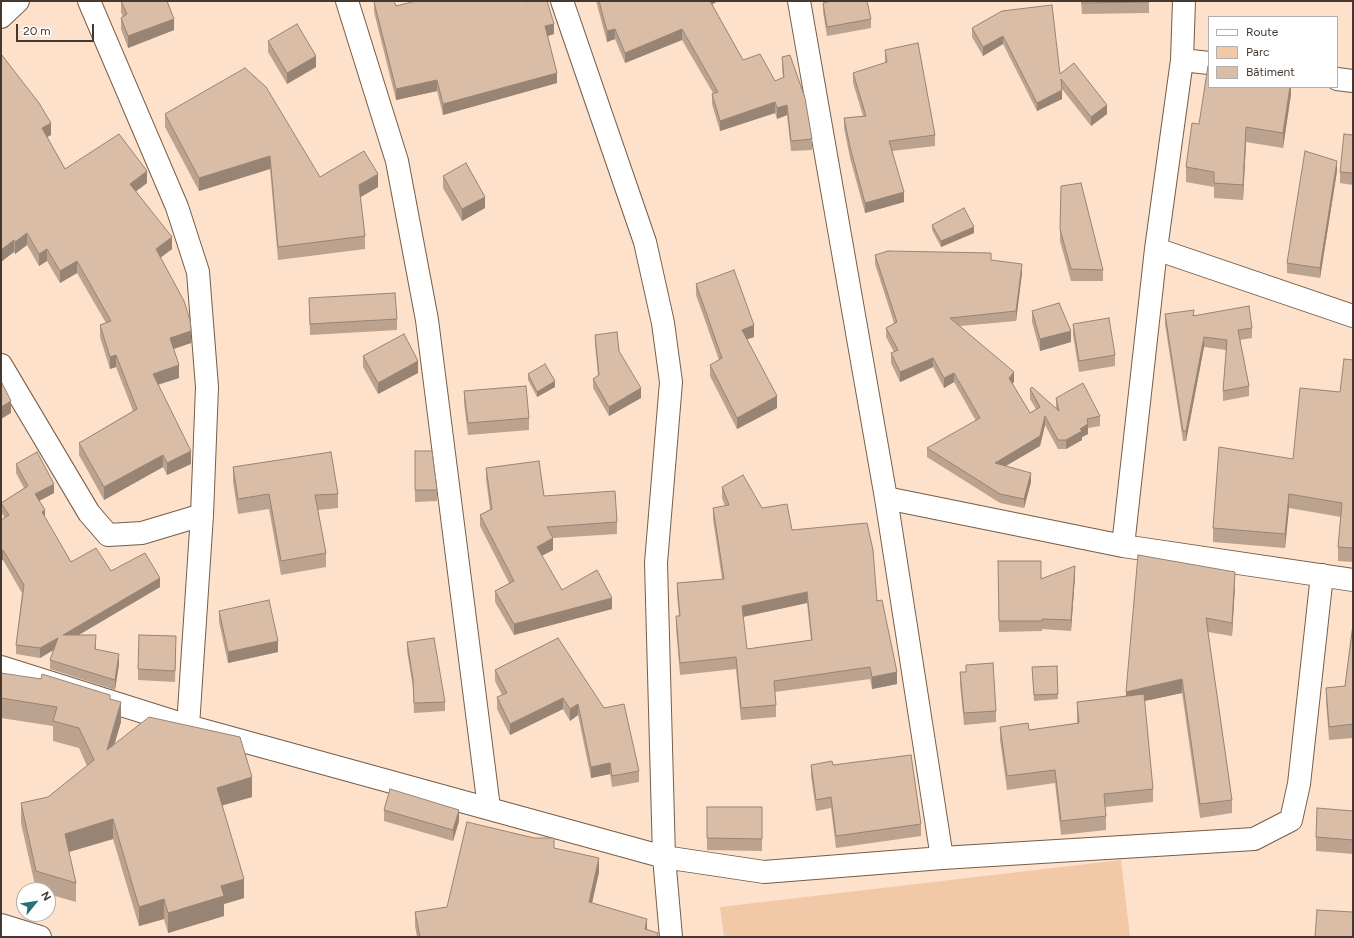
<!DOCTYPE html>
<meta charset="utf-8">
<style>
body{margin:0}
#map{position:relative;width:1354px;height:938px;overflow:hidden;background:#fee1ca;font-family:Figtree,sans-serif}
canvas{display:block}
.frame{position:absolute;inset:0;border:2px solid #44382f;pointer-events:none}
.legend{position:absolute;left:1208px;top:16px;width:130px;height:72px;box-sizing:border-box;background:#fff;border:1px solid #b4afac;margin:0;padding:5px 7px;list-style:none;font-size:12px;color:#44382f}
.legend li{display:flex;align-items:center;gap:8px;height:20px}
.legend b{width:20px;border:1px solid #b4afac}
.north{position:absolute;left:16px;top:882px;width:40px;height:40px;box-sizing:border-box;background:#fff;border:1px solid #b4afac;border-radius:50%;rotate:60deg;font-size:11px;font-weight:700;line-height:16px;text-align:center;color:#44382f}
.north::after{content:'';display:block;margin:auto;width:14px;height:18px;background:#287179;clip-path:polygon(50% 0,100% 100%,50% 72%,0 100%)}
.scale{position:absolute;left:16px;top:24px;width:78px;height:18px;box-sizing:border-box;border:2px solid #44382f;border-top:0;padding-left:5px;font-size:12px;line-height:14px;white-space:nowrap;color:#44382f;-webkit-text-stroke:3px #fff;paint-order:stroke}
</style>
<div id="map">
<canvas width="1354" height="938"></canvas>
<div class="frame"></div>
<ul class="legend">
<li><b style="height:5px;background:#fff"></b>Route</li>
<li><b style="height:11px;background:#f1c9a7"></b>Parc</li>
<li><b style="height:11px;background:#d9bda7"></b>Bâtiment</li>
</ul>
<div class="north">N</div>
<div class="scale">20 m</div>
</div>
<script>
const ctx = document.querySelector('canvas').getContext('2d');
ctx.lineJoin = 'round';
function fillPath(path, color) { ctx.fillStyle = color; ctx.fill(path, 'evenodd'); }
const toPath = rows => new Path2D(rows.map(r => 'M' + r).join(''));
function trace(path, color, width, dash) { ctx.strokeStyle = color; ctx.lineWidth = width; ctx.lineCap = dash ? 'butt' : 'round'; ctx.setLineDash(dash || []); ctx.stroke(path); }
fillPath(toPath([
 [1121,860,1130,937,724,937,720,907]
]), '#f1c9a7');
const minor = toPath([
 [89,1,177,207,198,272,207,387,202,515,188,726],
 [347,1,397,161,427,320,489,808],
 [562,1,645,242,663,323,671,382,656,563,664,857,671,937],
 [799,1,886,498,942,858],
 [1,17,18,1],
 [1182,60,1209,63],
 [1337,79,1353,81],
 [1156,249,1353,316],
 [1,365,89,513,108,535,142,533,202,515],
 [886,498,1123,546,1353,580],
 [1123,546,1156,249,1182,60,1184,1],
 [1,667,188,726,664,857,764,872,942,858,1254,839,1291,820,1299,784,1322,575]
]);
const major = toPath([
 [1,925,40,937]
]);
trace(minor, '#755d48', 24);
trace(major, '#755d48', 24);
trace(minor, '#fff', 22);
trace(major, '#fff', 22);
fillPath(toPath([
 [121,1,174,30,128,48,121,29,121,18,123,17,121,12],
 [596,1,718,1,712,4,743,60,775,81,783,78,782,68,782,57,812,139,812,150,791,151,787,115,777,119,775,113,720,131,712,104,712,94,713,93,682,40,625,63,615,39,607,42],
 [1081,1,1149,1,1149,13,1082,14],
 [374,2,554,34,548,36,557,83,443,115,437,91,396,100,374,12],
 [823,3,871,19,871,28,827,36,823,12],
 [1002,11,1060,74,1107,114,1091,126,1062,89,1062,99,1037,111,1003,44,983,56,972,37,972,28],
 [268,41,316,67,287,84,268,52],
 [885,50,935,135,935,146,892,151,904,202,865,213,850,158,844,128,844,118,863,116,853,83,853,73,885,63],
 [1,54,51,135,47,137,65,169,147,183,136,191,172,249,160,258,191,343,174,349,179,378,158,385,191,464,167,475,163,467,104,500,79,455,79,443,133,411,116,367,110,369,100,337,100,325,106,323,77,273,60,283,47,261,39,266,27,245,15,254,14,252],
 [1291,87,1291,94,1283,148,1246,142,1243,200,1214,198,1214,187,1186,182,1186,167,1199,124],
 [165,114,320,177,378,187,360,197,365,236,365,249,278,260,270,169,199,191,165,127],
 [1353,135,1353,185,1340,183,1340,172],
 [1337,171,1320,278,1287,273,1287,263],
 [443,176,485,208,462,221,443,188],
 [932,225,974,233,941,247,932,230],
 [1060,229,1103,270,1103,281,1071,281,1060,241],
 [875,255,991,260,1022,273,1016,321,960,326,1014,382,1012,383,1030,413,1036,409,1030,399,1030,389,1056,408,1056,398,1100,416,1100,426,1088,428,1088,434,1082,437,1082,440,1066,449,1058,449,1045,425,1040,446,1006,466,1031,482,1024,508,1000,503,927,457,927,448,976,421,954,382,944,388,933,367,900,382,891,363,891,353,894,352,886,337,886,328,894,323,875,264],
 [696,284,754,337,747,339,777,408,737,429,710,376,710,365,719,360,696,295],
 [309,298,397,319,397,330,310,335],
 [1032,311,1071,342,1040,351,1032,322],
 [1165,314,1194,315,1252,328,1252,338,1240,340,1249,386,1249,396,1223,401,1223,391,1226,350,1204,347,1186,441,1183,441,1165,324],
 [1073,324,1115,355,1115,366,1079,372,1073,335],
 [595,335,619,351,641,398,609,416,593,388,593,379,598,375,595,344],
 [363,356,418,373,378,394,363,367],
 [1353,360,1353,562,1338,561,1338,547,1341,517,1289,508,1285,548,1213,542,1213,528,1293,459,1340,392],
 [528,374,555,387,537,397,528,380],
 [464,391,529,418,529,430,468,435,464,403],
 [415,451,437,490,437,501,415,502],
 [16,464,54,493,39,501,45,518,71,562,111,571,160,587,79,635,96,645,96,650,119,664,115,690,50,669,50,660,54,650,40,658,16,654,16,645,22,593,3,560,1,561,5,518,1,512,1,503,24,488,16,473],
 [233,467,338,494,338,508,318,510,326,553,326,567,281,575,269,509,238,514,233,482],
 [486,468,544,496,617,522,617,534,553,538,553,550,542,556,562,590,612,609,514,635,495,602,495,591,509,583,480,526,480,515,490,509,486,479],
 [722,487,762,508,792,530,877,601,897,684,872,689,870,679,775,692,776,705,776,717,741,720,736,669,680,675,676,628,676,616,679,616,677,595,677,583,722,579,713,519,713,508,725,506,722,498],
 [807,603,811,640,747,649,743,617],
 [998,561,1041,579,1075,576,1071,631,1042,629,1042,631,999,632],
 [1235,585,1232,636,1208,632,1232,800,1232,813,1200,818,1182,693,1144,701,1153,789,1153,802,1105,807,1106,816,1106,830,1061,835,1055,783,1007,790,1000,740,1000,727,1029,730,1077,723,1077,702,1126,696],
 [219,611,278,652,228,663,219,622],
 [1353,624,1353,738,1329,740,1326,701,1326,688,1345,686],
 [558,638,639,771,639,782,612,787,610,774,591,778,578,715,570,721,563,709,510,735,497,709,497,697,502,695,495,681,495,670],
 [407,642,445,702,445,711,414,713,413,688,407,651],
 [176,647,175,682,138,680,138,669],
 [966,665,996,711,996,722,964,725,960,684,960,672,966,672],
 [1032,667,1058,694,1058,699,1034,701],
 [1,673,110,699,121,722,114,744,252,797,222,805,244,898,224,904,224,916,168,933,164,919,139,926,113,839,69,852,76,883,76,902,48,894,48,890,36,890,21,823,21,803,48,797,87,766,79,748,53,741,53,726,1,718],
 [811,765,833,765,921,824,921,836,836,848,831,808,816,811,811,776],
 [707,807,762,807,762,851,707,850],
 [384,810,459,821,453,841,384,821],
 [1353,811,1353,854,1316,851,1316,837],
 [554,848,599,872,592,903,647,929,658,937,417,937,415,926,415,912,447,907]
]), '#bba390');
fillPath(toPath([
 [708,1,718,1,708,7],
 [174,19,174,30,128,48,128,36],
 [554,24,554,34,545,37,545,26],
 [615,29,615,39,607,42,607,31],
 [682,29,682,40,625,63,625,53],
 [1003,36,1003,44,983,56,983,47],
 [316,56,316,67,287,84,287,73],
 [557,73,557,83,443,115,443,104],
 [437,80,437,91,396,100,396,89],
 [1290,87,1291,87,1291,94,1283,148,1283,133],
 [1062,90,1062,99,1037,111,1037,103],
 [775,102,775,113,720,131,720,121],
 [787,105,787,115,777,119,777,108],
 [1107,105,1107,114,1091,126,1091,117],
 [51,123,51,135,42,140,42,128],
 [1246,127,1246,142,1243,200,1243,185],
 [270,156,270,169,199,191,199,178],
 [1337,161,1337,171,1320,278,1320,268],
 [147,171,147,183,130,196,130,184],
 [378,174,378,187,359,198,359,185],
 [904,192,904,202,865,213,865,203],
 [485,197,485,208,462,221,462,209],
 [974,227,974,233,941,247,941,241],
 [27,233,27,245,15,254,15,242],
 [172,237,172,249,156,261,156,249],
 [14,240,14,252,1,262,1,250],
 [47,249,47,261,39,266,39,254],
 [77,261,77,273,60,283,60,271],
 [1022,264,1022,273,1016,321,1016,311],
 [754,325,754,337,742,341,742,330],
 [191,331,191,343,170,350,170,338],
 [1071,331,1071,342,1040,351,1040,339],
 [1204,337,1204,347,1186,441,1186,431],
 [116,355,116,367,110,369,110,357],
 [933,358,933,367,900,382,900,372],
 [418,361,418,373,378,394,378,383],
 [179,365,179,378,153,386,153,374],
 [1014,372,1014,382,1009,387,1009,378],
 [954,373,954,382,944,388,944,378],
 [555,381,555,387,537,397,537,392],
 [641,388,641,398,609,416,609,407],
 [777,396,777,408,737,429,737,418],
 [11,401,11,413,1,419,1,407],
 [1045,416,1045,425,1040,446,995,472,995,463],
 [1088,424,1088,434,1082,437,1082,440,1066,449,1066,440,1080,429],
 [191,451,191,464,167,475,167,463],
 [163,455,163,467,104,500,104,487],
 [1031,473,1031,482,1024,508,1024,499],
 [54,484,54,493,35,503,35,494],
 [1289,494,1289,508,1285,548,1285,534],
 [45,510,45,520,42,512],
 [553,538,553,550,537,558,537,547],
 [3,550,3,560,1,561,1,551],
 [1075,566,1075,576,1071,631,1071,620],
 [1235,572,1235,585,1232,636,1232,623],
 [160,578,160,587,63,644,63,635],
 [807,592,807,603,742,617,742,606],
 [612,598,612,609,514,635,514,624],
 [58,638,58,647,40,658,40,648],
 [278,641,278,652,228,663,228,652],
 [119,654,119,664,115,690,115,680],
 [897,672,897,684,872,689,872,677],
 [1182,679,1182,693,1126,705,1126,692],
 [563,698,563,709,510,735,510,724],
 [121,702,121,722,107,770,107,750],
 [578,704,578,715,570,721,570,709],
 [610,763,610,774,591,778,591,767],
 [252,777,252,797,217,807,217,788],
 [459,810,459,821,453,841,453,830],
 [113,819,113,839,65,853,65,834],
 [599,858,599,872,589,916,589,902],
 [244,879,244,898,224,904,224,916,168,933,168,913,221,886],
 [164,899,164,919,139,926,139,907],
 [647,919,647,932,645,929]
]), '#988475');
const building = toPath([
 [121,1,167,1,174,19,128,36,121,18,127,14,121,1],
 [377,1,394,1,396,6,416,1,526,1,526,2,530,1,547,1,554,24,545,26,557,73,443,104,437,80,396,89,374,2,377,1],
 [599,1,710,1,743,60,760,54,775,81,784,77,782,57,790,55,805,98,812,139,791,141,787,105,777,108,775,102,720,121,712,94,718,92,682,29,625,53,615,29,607,31,599,1],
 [832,1,867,1,871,19,827,27,823,3,832,1],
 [1082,1,1149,1,1149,2,1082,3,1082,1],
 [1052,5,1060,74,1074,63,1107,105,1091,117,1061,79,1062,90,1037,103,1003,36,983,47,972,28,1002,11,1052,5],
 [297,24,316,56,287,73,268,41,297,24],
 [918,43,935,135,889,141,904,192,865,203,850,147,844,118,866,116,853,73,887,62,885,50,918,43],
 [1,54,39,103,51,123,42,128,65,169,119,134,147,171,130,184,172,237,156,249,184,301,190,320,191,331,170,338,179,365,153,374,191,451,167,463,163,455,104,487,79,443,137,409,116,355,110,357,100,325,111,321,77,261,60,271,47,249,39,254,27,233,15,242,14,240,1,250,1,54],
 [1208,66,1209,66,1209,87,1290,87,1283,133,1246,127,1243,185,1214,183,1214,172,1186,167,1192,123,1199,124,1208,66],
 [245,68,266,87,320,177,364,151,378,174,359,185,365,236,278,247,270,156,199,178,165,114,245,68],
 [1344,134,1353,135,1353,173,1340,172,1344,134],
 [1305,151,1337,161,1320,268,1287,263,1305,151],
 [466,163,485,197,462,209,443,176,466,163],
 [1081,183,1103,270,1071,269,1060,229,1061,186,1081,183],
 [964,208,974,227,941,241,932,225,964,208],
 [888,251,991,253,991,260,1022,264,1016,311,950,318,1014,372,1009,378,1030,413,1040,407,1030,389,1032,387,1059,411,1056,398,1083,383,1100,416,1087,419,1088,424,1080,429,1082,431,1066,440,1058,440,1045,416,1040,436,995,463,1031,473,1024,499,1000,494,927,448,980,418,954,373,944,378,933,358,900,372,891,353,898,350,886,328,897,322,875,255,888,251],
 [734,270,754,325,742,330,777,396,737,418,710,365,722,358,696,284,734,270],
 [395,293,397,319,310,324,309,298,395,293],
 [1059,303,1071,331,1040,339,1032,311,1059,303],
 [1249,306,1252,328,1238,330,1249,386,1223,391,1227,340,1204,337,1186,431,1183,431,1165,314,1194,310,1193,316,1249,306],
 [1109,318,1115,355,1079,361,1073,324,1109,318],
 [617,332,619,351,641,388,609,407,593,379,599,375,595,335,617,332],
 [404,334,418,361,378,383,363,356,404,334],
 [1344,359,1353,360,1353,548,1338,547,1342,503,1289,494,1285,534,1213,528,1219,447,1293,459,1300,388,1340,392,1344,359],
 [545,364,555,381,537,392,528,374,545,364],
 [1,381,11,401,1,407,1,381],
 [526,386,529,418,468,423,464,391,526,386],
 [415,451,432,451,437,490,415,490,415,451],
 [37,452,54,484,35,494,45,510,42,512,71,562,96,548,111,571,145,553,160,578,63,635,96,635,95,649,119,654,115,680,50,660,58,638,40,648,16,645,24,585,3,550,1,551,1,520,9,515,1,503,28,486,16,464,37,452],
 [331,452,338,494,315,495,326,553,281,561,269,494,238,499,233,467,331,452],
 [539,461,544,496,615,491,617,522,547,527,553,538,537,547,562,590,597,570,612,598,514,624,495,591,514,581,480,515,492,509,486,468,539,461],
 [743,475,762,508,787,504,792,530,867,523,873,550,877,601,882,600,897,672,872,677,870,667,774,681,776,705,741,708,736,657,680,663,676,616,680,616,677,583,724,579,713,508,729,505,722,487,743,475],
 [807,592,812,640,747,649,742,606,807,592],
 [1138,555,1235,572,1232,623,1206,618,1232,800,1200,804,1182,679,1126,692,1138,555],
 [998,561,1041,561,1041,579,1075,566,1071,620,1042,619,1042,621,999,621,998,561],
 [269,600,278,641,228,652,219,611,269,600],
 [1353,624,1353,724,1329,727,1326,688,1345,686,1353,624],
 [139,635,176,636,175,671,138,669,139,635],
 [434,638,445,702,414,703,413,679,407,642,434,638],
 [558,638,604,708,624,704,639,771,612,776,610,763,591,767,578,704,570,709,563,698,510,724,497,697,507,693,495,670,558,638],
 [993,663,996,711,964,713,960,672,966,672,966,665,993,663],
 [1057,666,1058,694,1034,695,1032,667,1057,666],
 [1,673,41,679,42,674,110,695,110,699,121,702,107,750,149,717,240,737,252,777,217,788,244,879,221,886,224,896,168,913,164,899,139,907,113,819,65,834,76,883,36,871,21,803,48,797,94,760,79,728,53,721,57,707,1,698,1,673],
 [1144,694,1153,789,1104,794,1106,816,1061,821,1055,770,1007,776,1000,727,1028,723,1029,730,1079,723,1077,702,1144,694],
 [911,755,921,824,836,836,831,797,816,800,811,765,832,761,833,765,911,755],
 [390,789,459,810,453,830,384,810,390,789],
 [707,807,762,807,762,839,707,838,707,807],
 [1317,808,1353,811,1353,840,1316,837,1317,808],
 [467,822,534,838,554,838,554,848,599,858,589,902,647,919,645,929,658,933,657,937,420,937,415,912,447,907,467,822],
 [1317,910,1353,912,1353,937,1315,937,1317,910]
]);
fillPath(building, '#d9bda7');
trace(building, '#988475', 1);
</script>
